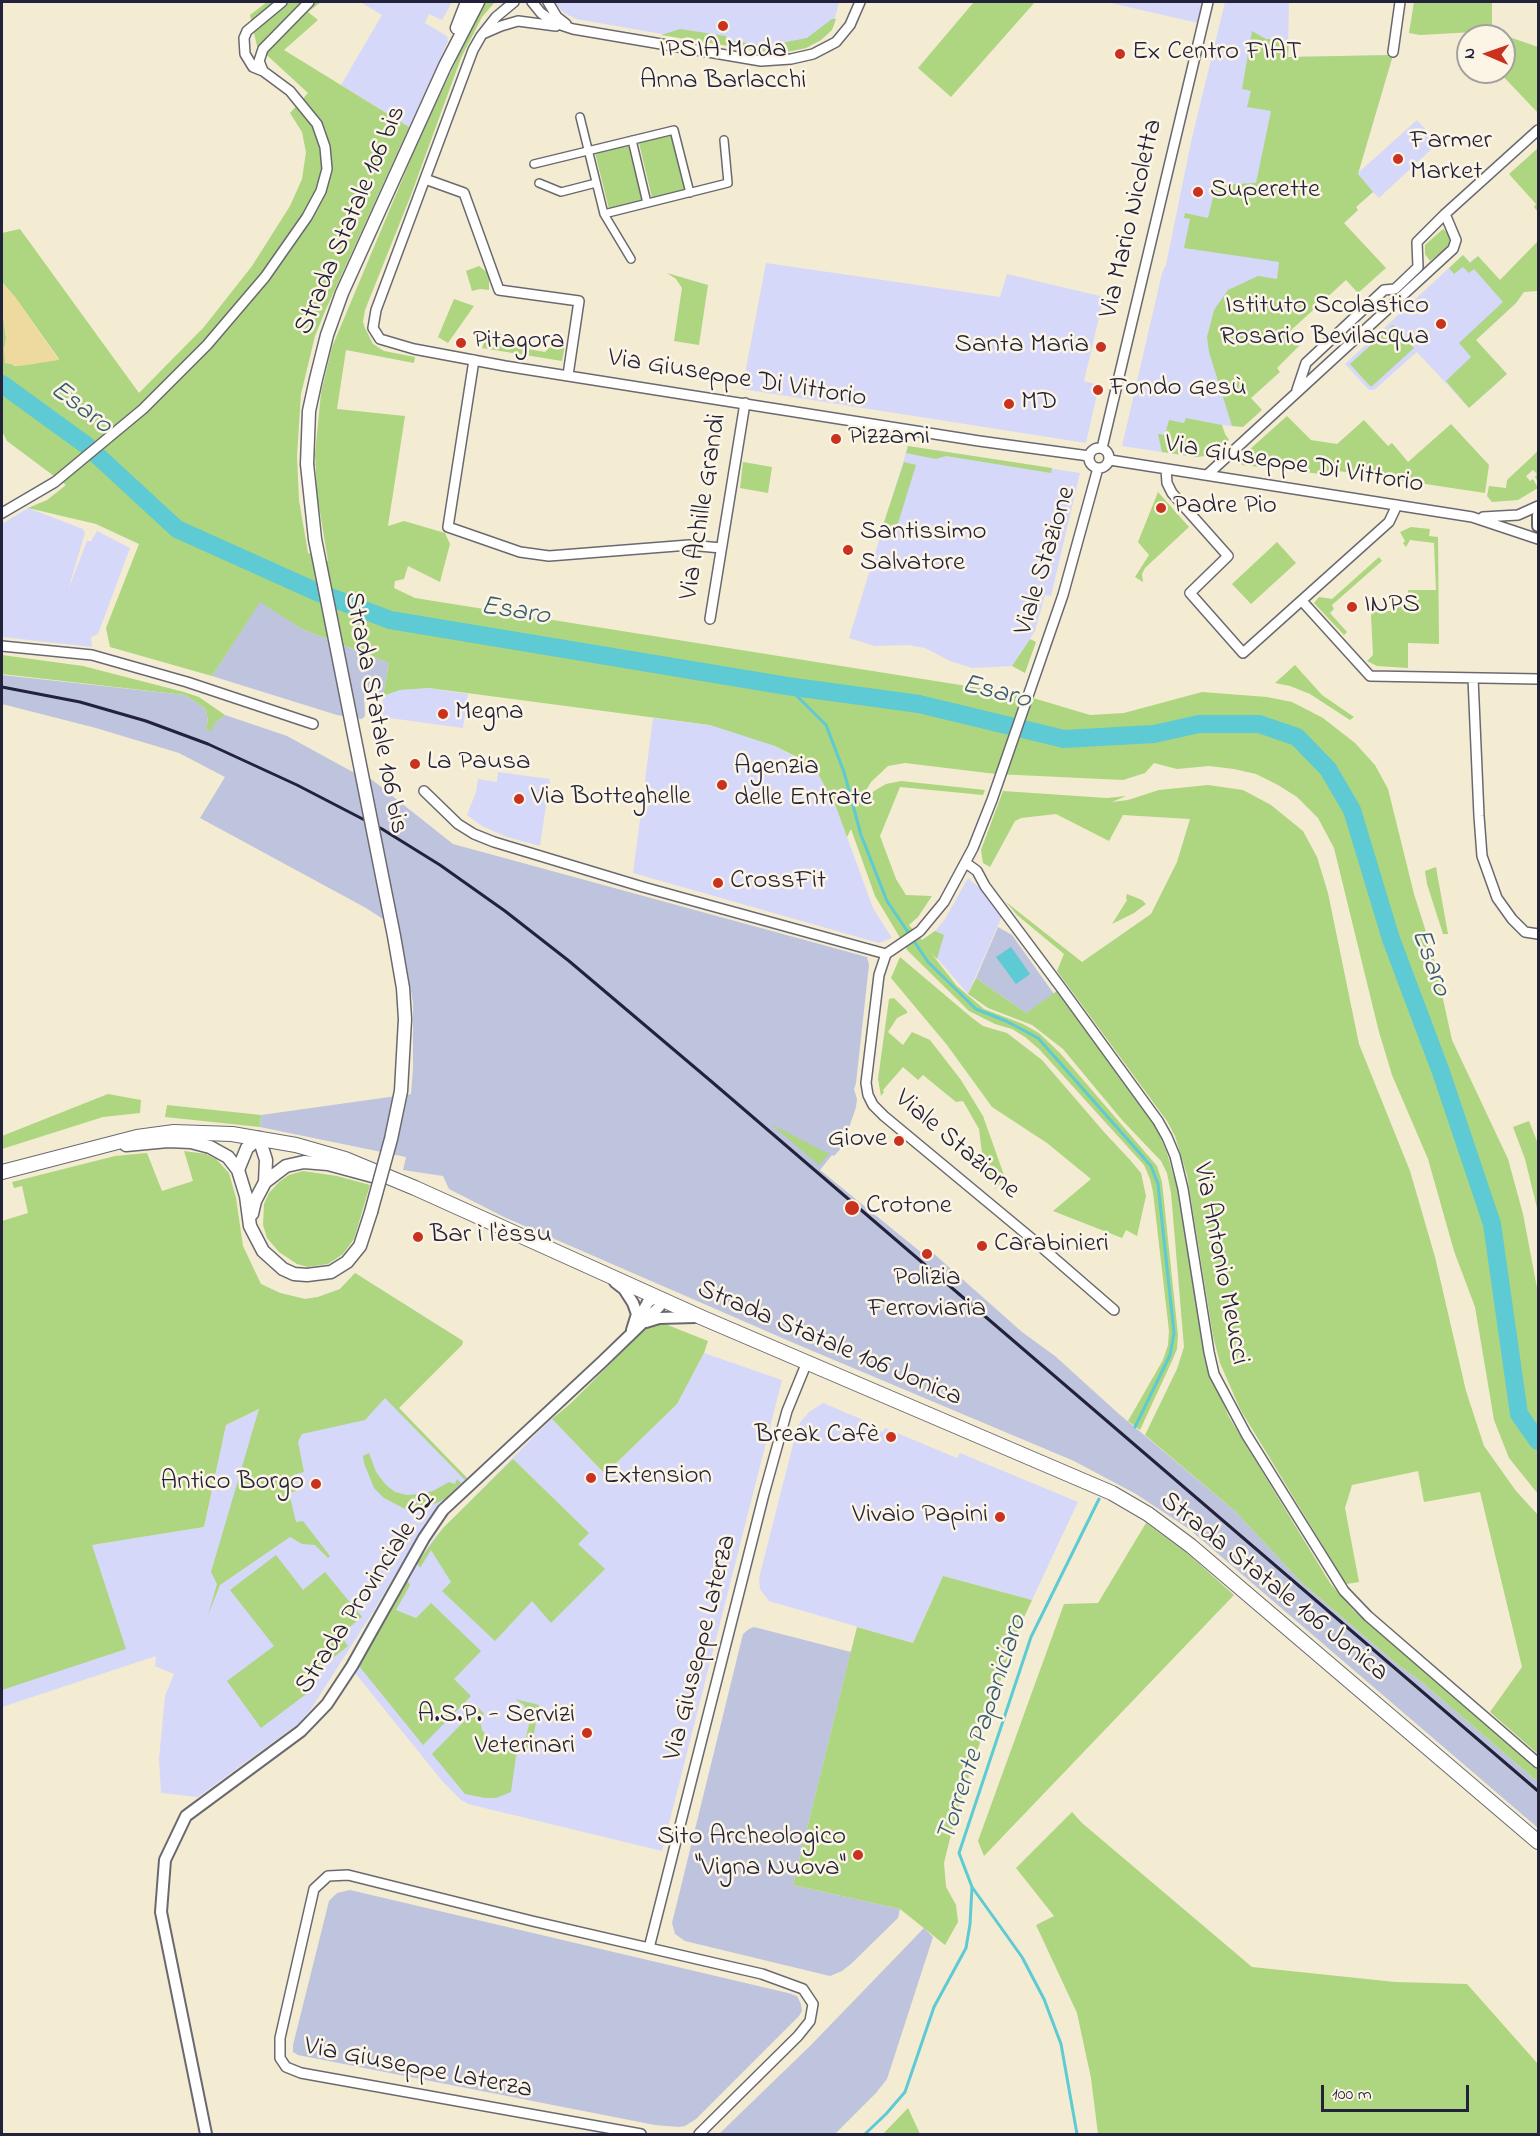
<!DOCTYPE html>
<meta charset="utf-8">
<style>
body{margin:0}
#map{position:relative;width:1540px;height:2136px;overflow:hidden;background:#f3ecd2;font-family:"Indie Flower",sans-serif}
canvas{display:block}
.frame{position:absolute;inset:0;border:3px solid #22223b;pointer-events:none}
.north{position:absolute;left:1456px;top:24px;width:60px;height:60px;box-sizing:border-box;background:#fcf5e5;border:2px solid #a5a1a1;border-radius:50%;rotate:272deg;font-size:16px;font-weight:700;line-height:24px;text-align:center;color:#22223b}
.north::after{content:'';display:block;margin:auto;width:21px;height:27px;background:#c8321e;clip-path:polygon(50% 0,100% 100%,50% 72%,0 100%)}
.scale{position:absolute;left:1321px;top:2085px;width:148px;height:27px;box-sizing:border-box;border:3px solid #22223b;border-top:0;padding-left:8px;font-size:18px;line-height:21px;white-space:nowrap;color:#22223b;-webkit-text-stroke:4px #fcf5e5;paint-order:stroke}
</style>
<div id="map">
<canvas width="1540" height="2136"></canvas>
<div class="frame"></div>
<div class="north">N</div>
<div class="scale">100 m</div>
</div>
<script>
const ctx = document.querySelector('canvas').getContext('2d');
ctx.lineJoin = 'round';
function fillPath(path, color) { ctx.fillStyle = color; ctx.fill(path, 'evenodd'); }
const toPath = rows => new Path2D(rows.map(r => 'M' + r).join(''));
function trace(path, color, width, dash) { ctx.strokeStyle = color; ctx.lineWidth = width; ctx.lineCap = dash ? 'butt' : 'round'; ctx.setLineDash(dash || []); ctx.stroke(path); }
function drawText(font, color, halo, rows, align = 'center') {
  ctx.font = font + ' "Indie Flower",sans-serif'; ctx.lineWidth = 5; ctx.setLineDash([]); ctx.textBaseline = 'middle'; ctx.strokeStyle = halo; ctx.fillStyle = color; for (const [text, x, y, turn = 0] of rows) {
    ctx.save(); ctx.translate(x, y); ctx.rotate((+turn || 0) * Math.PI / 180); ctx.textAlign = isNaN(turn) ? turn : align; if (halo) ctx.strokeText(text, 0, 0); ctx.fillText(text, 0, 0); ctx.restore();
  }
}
fillPath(toPath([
 [360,2,452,2,442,20,429,14,425,23,447,36,448,41,409,127,341,85,382,15],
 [554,2,839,2,832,30,821,40,806,48,777,54,576,19,564,13],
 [1106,2,1208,2,1203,24],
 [1225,2,1289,2,1288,57,1393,55,1358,173,1417,120,1438,143,1379,198,1373,192,1356,207,1358,210,1344,223,1232,426,1222,425,1224,444,1208,455,1195,457,1122,446,1162,273,1166,265,1191,142],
 [1463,255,1470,262,1475,258,1516,303,1476,340,1507,374,1469,408,1417,352,1374,390,1369,390,1345,364],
 [766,263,1000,297,1007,274,1104,297,1084,381,1099,385,1086,443,742,389],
 [908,446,1080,473,1051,596,1045,595,1035,631,1012,666,972,668,950,661,925,648,908,645,875,646,849,638],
 [28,508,83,529,85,533,68,590,87,541,91,541,97,531,130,548,98,634,91,637,92,647,2,637,2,524],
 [429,688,468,694,463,728,382,717,383,696,400,690],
 [653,718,710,725,728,730,775,746,801,760,801,763,815,768,836,807,873,908,892,938,879,943,633,873],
 [498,772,550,779,540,846,507,837,482,826,467,815,476,792,478,779,497,782],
 [968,878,985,893,1002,916,968,994,922,941,935,931,945,919],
 [355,1273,463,1341,462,1345,399,1408,467,1478,426,1522,376,1607,311,1709,299,1723,198,1797,161,1793,159,1759,165,1696,174,1674,155,1666,156,1656,2,1707,2,1575,92,1545,204,1527,226,1425,260,1409,261,1284,280,1293,305,1299,318,1297,340,1289],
 [704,1353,782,1380,662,1851,468,1804,461,1800,443,1782,355,1673,417,1563,435,1537,549,1421,552,1419,605,1474,677,1404],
 [823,1403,868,1422,870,1427,883,1432,885,1428,957,1458,960,1453,1078,1502,1032,1600,943,1576,913,1643,769,1601,760,1589,759,1578,798,1425,809,1412]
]), '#d6d8f9');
fillPath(toPath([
 [260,601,302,629,389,663,383,696,364,693,365,716,362,719,337,715,212,676],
 [2,675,185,695,206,709,208,722,205,728,214,724,225,715,287,736,351,771,371,779,453,844,867,957,869,965,856,1083,854,1089,857,1099,856,1107,843,1146,834,1156,832,1155,820,1170,928,1258,933,1253,1022,1332,1055,1356,1119,1414,1235,1511,1302,1583,1397,1664,1418,1679,1538,1782,1538,1828,1189,1529,1136,1494,1074,1461,796,1344,504,1217,449,1189,443,1176,403,1170,406,1157,260,1127,261,1115,411,1094,413,1069,413,1002,400,930,366,908,200,818,225,777,179,753,96,728,2,704],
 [998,927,1012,935,1054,994,1026,1013,976,978],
 [754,1627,851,1652,793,1885,900,1909,898,1918,851,1964,842,1971,830,1976,685,1941,675,1934,672,1923,743,1634,749,1629],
 [350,1890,788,1993,797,1996,801,2004,802,2011,799,2016,696,2119,685,2126,679,2127,655,2125,298,2055,293,2052,293,2045,329,1901,337,1893],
 [924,1928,933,1937,887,2079,876,2093,835,2134,719,2134,811,2045]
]), '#bec3de');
fillPath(toPath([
 [267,2,321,2,308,12,318,20,284,50,409,127,326,309,315,336,301,394,297,456,299,500,308,553,328,561,317,494,315,454,321,393,332,347,421,135,484,2,495,2,482,17,461,58,411,195,365,310,363,322,365,328,373,344,384,351,415,357,414,363,346,350,337,409,405,416,388,526,404,521,445,533,450,544,440,582,408,566,404,579,395,581,394,588,415,598,1023,695,1090,715,1124,713,1202,692,1267,697,1292,702,1323,718,1355,743,1375,765,1388,789,1414,894,1433,954,1452,1040,1508,1159,1523,1214,1538,1293,1538,1494,1509,1458,1494,1420,1475,1307,1454,1251,1428,1159,1392,1075,1379,1032,1334,848,1318,818,1297,797,1278,785,1256,774,1234,769,1209,766,1177,769,1154,763,1145,773,1123,780,996,774,905,763,888,766,871,782,864,794,865,808,867,799,874,791,886,784,901,781,985,790,983,795,900,787,880,836,896,879,906,895,932,896,918,917,909,925,922,940,935,931,944,935,937,959,931,953,957,986,984,1009,1023,1024,1039,1033,1060,1053,1157,1166,1162,1182,1178,1335,1177,1349,1172,1361,1140,1430,1128,1421,1163,1360,1168,1345,1169,1331,1153,1192,1150,1179,1144,1165,1039,1049,1025,1037,1012,1029,995,1024,969,1011,908,951,875,896,851,829,847,837,836,807,815,768,800,763,801,759,775,746,710,725,429,688,400,690,383,696,389,663,302,629,260,602,212,676,110,647,106,628,139,544,96,524,28,508,47,500,66,485,7,441,2,431,2,308,6,338,4,351,14,366,59,359,15,297,2,282,2,233,20,229,139,393,204,327,252,266,290,206,302,179,306,152,302,132,290,113,308,93,257,46,250,15],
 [974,2,1035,2,951,97,918,68],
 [1414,2,1492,2,1492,31,1538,47,1538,113,1499,72,1504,72,1504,36,1493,36,1492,31,1420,35,1409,33],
 [832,19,836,19,832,30,821,40,806,48,777,54,661,35,680,29,726,36,726,40,775,47,776,44,807,38],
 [1252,31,1266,39,1289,40,1288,57,1393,55,1358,174,1373,192,1356,207,1358,210,1344,223,1386,268,1358,293,1346,280,1289,332,1300,345,1277,368,1280,372,1251,398,1262,410,1243,427,1232,426,1209,352,1207,337,1214,310,1228,290,1258,276,1277,279,1279,262,1184,248,1190,219,1184,218,1185,213,1208,218,1216,185,1256,183,1271,111,1247,107,1251,91,1242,89],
 [671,134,685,190,652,198,639,143],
 [628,145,642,200,609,209,595,153],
 [1538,148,1538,212,1534,207,1536,204,1509,174],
 [1443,229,1449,234,1450,243,1448,247,1430,261,1425,254,1425,245],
 [1538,241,1538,291,1524,292,1516,303,1476,340,1507,374,1469,408,1446,381,1471,357,1459,343,1503,302,1474,269,1469,273,1463,267,1454,274,1449,268,1463,255,1470,263,1478,256,1500,280],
 [479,266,489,274,489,290,480,289,472,291,466,271],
 [667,273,708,285,699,345,674,341,682,288,676,279],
 [454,299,474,306,448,343,438,337],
 [1393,325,1414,348,1371,387,1350,364],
 [488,332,501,334,505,345,545,352,554,343,565,345,562,361,482,348],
 [1287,416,1311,440,1337,444,1364,420,1388,446,1392,443,1408,462,1451,424,1489,465,1485,493,1332,470,1321,474,1242,465,1239,459],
 [1186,418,1222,425,1225,434,1229,440,1205,456,1196,457,1162,452,1158,434,1165,435,1169,420,1184,423],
 [908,446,1052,468,1051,473,946,456,936,459,906,453],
 [1538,451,1538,482,1535,477,1537,474,1533,470,1526,476,1530,481,1533,479,1538,488,1518,500,1492,502,1487,496,1489,486,1506,488,1507,480],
 [743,462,772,467,768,493,740,488],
 [904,462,916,465,895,533,882,528],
 [1158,492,1189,527,1145,568,1142,574,1143,582,1135,577,1149,555,1138,542],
 [1411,527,1430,529,1429,536,1438,537,1439,644,1408,643,1408,668,1377,666,1367,661,1373,655,1371,615,1374,611,1393,611,1407,600,1408,590,1436,590,1434,543,1410,540,1406,547,1403,543,1405,541,1400,532],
 [1277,542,1296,563,1251,604,1232,584],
 [1379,557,1382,561,1332,605,1334,609,1330,613,1347,632,1344,635,1314,603,1319,597,1332,599],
 [1030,639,1036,642,1025,673,1012,666],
 [2,655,83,666,184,692,199,697,225,715,214,724,212,731,205,728,208,722,206,709,185,695,2,674],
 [1295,665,1322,695,1354,717,1350,720,1310,694,1290,686,1275,683],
 [1208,785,1243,790,1271,805,1303,831,1317,857,1328,893,1359,1044,1410,1171,1435,1257,1466,1391,1484,1446,1516,1491,1538,1515,1538,1754,1490,1712,1522,1667,1480,1492,1424,1502,1418,1471,1352,1485,1345,1508,1359,1582,1346,1584,1240,1409,1220,1363,1213,1336,1187,1175,1175,1136,1167,1121,1057,971,1064,954,1017,915,1006,902,1082,962,1151,914,1177,862,1190,819,1123,815,1109,841,1056,814,1021,818,1015,821,990,867,983,863,981,850,1003,791,1107,798,1126,796,1112,802,1128,800,1159,790],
 [1436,867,1437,873,1448,934,1443,934,1427,884,1425,871],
 [1127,894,1142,900,1146,904,1134,913,1112,924,1127,900,1126,898],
 [900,957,971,1017,983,1026,1007,1033,1042,1060,1104,1132,1131,1161,1141,1173,1146,1196,1137,1236,1126,1230,1122,1238,1053,1211,1091,1179,1047,1143,992,1107,947,1045,891,978],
 [976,978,1026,1013,1057,991,1157,1129,1167,1153,1178,1192,1205,1361,1229,1417,1330,1583,1342,1597,1353,1610,1538,1770,1538,1782,1418,1679,1397,1664,1302,1583,1235,1511,1145,1435,1177,1369,1184,1347,1171,1193,1167,1173,1161,1161,1122,1120,1063,1049,1032,1025,988,1008,968,994],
 [894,998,907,1011,907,1013,897,1018,888,1032,903,1045,912,1032,930,1040,961,1080,983,1116,1005,1178,995,1189,982,1153,979,1129,963,1101,956,1102,923,1075,918,1080,903,1067,883,1090,884,1092,881,1096,878,1079,889,999],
 [108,1094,141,1100,140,1113,103,1117,2,1149,2,1136],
 [167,1105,261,1115,260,1127,165,1117],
 [1529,1121,1538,1144,1538,1212,1525,1159,1513,1127],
 [771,1124,829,1154,819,1165],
 [184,1151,206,1154,216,1159,229,1173,236,1198,243,1246,261,1284,280,1293,305,1299,318,1297,340,1289,355,1273,463,1341,462,1345,399,1408,467,1478,465,1480,385,1398,365,1420,302,1434,298,1442,304,1472,293,1475,296,1491,289,1493,296,1522,303,1521,330,1556,328,1558,315,1545,302,1544,290,1537,220,1585,208,1615,217,1584,211,1572,259,1409,226,1425,204,1527,92,1545,126,1649,2,1690,2,1221,28,1213,22,1186,14,1188,12,1182,115,1156,147,1153,162,1191,193,1181],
 [303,1171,337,1176,370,1185,354,1239,343,1254,328,1264,308,1267,297,1264,279,1252,267,1238,263,1225,264,1204,269,1193,279,1182,289,1175],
 [657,1324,665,1324,708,1341,704,1353,677,1404,605,1474,552,1419,570,1404,646,1328],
 [369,1453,376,1472,386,1485,395,1492,407,1495,420,1494,433,1491,449,1482,455,1484,457,1479,461,1483,446,1498,437,1503,419,1508,405,1509,384,1498,374,1488,364,1463,363,1456],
 [513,1459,589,1533,578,1544,605,1569,551,1623,532,1601,495,1641,442,1591,451,1582,431,1550,420,1568,417,1563,443,1528],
 [1146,1523,1187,1553,1234,1595,984,1856,978,1841,1064,1604,1098,1603],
 [276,1555,303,1590,325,1572,362,1617,340,1635,348,1646,302,1682,309,1692,261,1728,227,1681,274,1646,230,1590],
 [943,1576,1032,1600,1014,1639,954,1822,944,1863,946,1887,956,1905,958,1922,945,1945,900,1909,793,1885,857,1627,913,1643],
 [407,1580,410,1585,396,1610,416,1618,431,1603,481,1651,454,1679,471,1696,423,1745,359,1666],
 [515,1699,539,1705,533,1739,528,1747,516,1756,511,1792,496,1798,485,1798,465,1794,432,1754,478,1707,484,1714,480,1721,482,1730,489,1739,502,1744,503,1748,518,1745,526,1737,530,1720,524,1705],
 [1072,1812,1082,1823,1252,1967,1395,1982,1467,1984,1538,2064,1538,2134,1098,2134,1091,2078,1077,2013,1036,1925,1054,1916,1016,1868],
 [908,2108,920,2134,883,2134]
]), '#aed57f');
fillPath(toPath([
 [2,282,15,297,59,360,20,366,5,363,4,351,6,338,2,308]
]), '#eeda9e');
fillPath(toPath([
 [1011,947,1030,974,1016,984,996,957]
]), '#5dcad4');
trace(toPath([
 [787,686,826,725,844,772,861,835,887,901,928,962,976,1009,1006,1021,1038,1038,1151,1166,1158,1184,1174,1333,1170,1355,1135,1427],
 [972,1887,1022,1957,1044,1999,1061,2044,1077,2134],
 [865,2134,886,2114,905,2092,934,2007,966,1948,970,1924,972,1887,959,1853,1031,1637,1099,1499]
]), '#5dcad4', 3);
trace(toPath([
 [2,384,86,445,177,529,317,592,390,620,787,686,919,704,1064,739,1154,734,1199,724,1259,724,1297,737,1328,769,1352,810,1391,939,1441,1072,1492,1224,1519,1414,1538,1441]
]), '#5dcad4', 18);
const pedestrian = toPath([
 [580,117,604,214,631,259],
 [632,140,647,203],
 [534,164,674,130,690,193],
 [539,183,561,192,596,183],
 [604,214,728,183,724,140]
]);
const minor = toPath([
 [514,2,496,17,481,36,473,50,376,310,373,328,380,339,414,349,505,366,979,441,1089,456],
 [532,2,541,13,555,23,573,29,761,61,791,59,813,54,836,42,850,25,860,2],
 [548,2,557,17,566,24],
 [485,33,501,26,518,21,556,26],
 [1393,52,1400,2],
 [263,71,259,61,263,49,309,2],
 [425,179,464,193,499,290,579,301,568,375],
 [474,360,448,527,520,552,549,556,689,545,721,548],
 [1297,390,1306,363,1384,290,1395,289,1418,267,1417,242,1445,214,1538,130],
 '1089 458a10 10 0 1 1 20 0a10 10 0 1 1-20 0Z',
 [1102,448,1208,2],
 [1110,460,1472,517,1538,539],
 [1098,468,1063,595,992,800,973,848,944,902,920,931,886,954,879,975,866,1083,868,1095,873,1105,884,1116,1031,1238,1114,1310],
 [1166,469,1167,483,1172,493,1228,556,1190,593,1243,653,1389,522,1397,505],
 [1207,475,1453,249,1456,240,1445,214],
 [2,513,55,482,143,409,207,345,265,277,307,217,321,191,327,169,325,147,317,124,290,91,263,71,253,67,245,54,244,38,247,31,282,2],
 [1483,517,1518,515,1538,506],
 [1302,601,1370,676,1538,679],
 [710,619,745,403],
 [2,646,92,655,187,682,313,724],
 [1473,678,1479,816,1482,856,1497,898,1512,919,1525,932,1538,934],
 [424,791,458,824,474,834,494,842,643,887,886,954],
 [966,863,977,871,985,886,1062,989,1158,1121,1167,1137,1175,1156,1183,1189,1209,1352,1214,1374,1246,1434,1344,1591,1368,1616,1538,1763],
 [649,1948,764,1494,787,1411,807,1362],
 [641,2134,301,2073,286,2067,280,2058,280,2038,314,1889,328,1876,348,1875,532,1921,762,1974,803,1989,813,2004,810,2021,798,2036,699,2134]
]);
const tertiary = toPath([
 [1538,515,1538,526],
 [615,1282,624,1289,633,1303,637,1314,632,1330],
 [637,1322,648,1302,656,1297],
 [646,1322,659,1318,695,1317],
 [206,2134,161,1912,165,1860,186,1816,301,1731,327,1704,352,1666,424,1538,443,1510,602,1362,659,1307,662,1299]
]);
const secondary = toPath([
 [457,28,467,2],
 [307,464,309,411,316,379,327,335,342,293,445,66,478,2],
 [126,1145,168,1141,191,1142,210,1147,228,1157,238,1170,246,1196,250,1226,263,1251,283,1269,294,1274,307,1275,331,1272,347,1262,360,1246,371,1212],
 [238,1170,247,1148,259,1138,266,1160,265,1182,255,1201,252,1214],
 [265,1182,286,1166,304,1162,328,1164,376,1177]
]);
const primary = toPath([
 [2,1172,137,1137,174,1132,232,1134,296,1145,345,1159,415,1188,703,1318,1112,1493,1148,1514,1191,1546,1538,1842]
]);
trace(pedestrian, '#6b6970', 10);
trace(minor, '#6b6970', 12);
trace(tertiary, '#6b6970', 14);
trace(secondary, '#6b6970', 15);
trace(primary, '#6b6970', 16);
trace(pedestrian, '#fff', 7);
trace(minor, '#fff', 9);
trace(tertiary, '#fff', 10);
trace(secondary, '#fff', 12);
trace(primary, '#fff', 14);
trace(toPath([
 [2,687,80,702,146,721,208,744,297,785,382,829,440,865,505,911,569,961,712,1082,1538,1791]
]), '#22223b', 3);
const secondaryBridge = toPath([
 [307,464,315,539,394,936,403,988,405,1019,401,1091,391,1139,371,1212]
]);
trace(secondaryBridge, '#6b6970', 15, []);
trace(secondaryBridge, '#fff', 12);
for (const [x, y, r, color] of [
 [723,26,6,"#c8321e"],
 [1120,54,6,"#c8321e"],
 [1398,159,6,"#c8321e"],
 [1198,192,6,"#c8321e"],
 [1441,324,6,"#c8321e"],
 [461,343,6,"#c8321e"],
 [1101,347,6,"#c8321e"],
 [1098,390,6,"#c8321e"],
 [1009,404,6,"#c8321e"],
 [836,439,6,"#c8321e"],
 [1161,508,6,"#c8321e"],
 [848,550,6,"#c8321e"],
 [1352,607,6,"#c8321e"],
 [443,714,6,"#c8321e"],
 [415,764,6,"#c8321e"],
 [722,785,6,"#c8321e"],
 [519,799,6,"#c8321e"],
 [718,883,6,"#c8321e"],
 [899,1141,6,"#c8321e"],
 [852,1208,8,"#c8321e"],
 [418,1237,6,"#c8321e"],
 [982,1246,6,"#c8321e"],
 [927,1254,6,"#c8321e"],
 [891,1437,6,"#c8321e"],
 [591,1478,6,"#c8321e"],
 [316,1484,6,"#c8321e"],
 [1000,1517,6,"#c8321e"],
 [587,1733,6,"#c8321e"],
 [858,1855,6,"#c8321e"]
]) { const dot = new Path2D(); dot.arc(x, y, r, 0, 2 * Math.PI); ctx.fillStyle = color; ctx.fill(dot); trace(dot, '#fcf5e5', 2); }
drawText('27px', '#22223b', '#fcf5e5', [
 ["IPSIA Moda",723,52,"center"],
 ["Anna Barlacchi",723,83,"center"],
 ["Ex Centro FIAT",1132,54],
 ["Farmer",1410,143],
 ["Market",1410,174],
 ["Superette",1210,192],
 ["Istituto Scolastico",1429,308,"right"],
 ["Rosario Bevilacqua",1429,339,"right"],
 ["Pitagora",473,343],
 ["Santa Maria",1089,347,"right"],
 ["Fondo Gesù",1110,390],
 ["MD",1021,404],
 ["Pizzami",848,439],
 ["Padre Pio",1173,508],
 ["Santissimo",860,534],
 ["Salvatore",860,565],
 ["INPS",1364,607],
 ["Megna",455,714],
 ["La Pausa",427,764],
 ["Agenzia",734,769],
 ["delle Entrate",734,800],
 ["Via Botteghelle",531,799],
 ["CrossFit",730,883],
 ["Giove",887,1141,"right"],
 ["Crotone",866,1208],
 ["Bar ì l'èssu",430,1237],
 ["Carabinieri",994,1246],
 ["Polizia",927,1280,"center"],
 ["Ferroviaria",927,1311,"center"],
 ["Break Cafè",879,1437,"right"],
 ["Extension",603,1478],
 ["Antico Borgo",304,1484,"right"],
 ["Vivaio Papini",988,1517,"right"],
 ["A.S.P. - Servizi",575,1717,"right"],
 ["Veterinari",575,1748,"right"],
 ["Sito Archeologico",846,1839,"right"],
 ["\"Vigna Nuova\"",846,1870,"right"]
], 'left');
drawText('27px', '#22223b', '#fcf5e5', [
 ["Via Mario Nicoletta",1133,219,-77],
 ["Strada Statale 106 bis",352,221,-67],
 ["Via Giuseppe Di Vittorio",737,380,9],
 ["Via Giuseppe Di Vittorio",1294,466,9],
 ["Via Achille Grandi",705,507,-81],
 ["Viale Stazione",1047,561,-73],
 ["Strada Statale 106 bis",374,713,79],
 ["Viale Stazione",956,1146,40],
 ["Via Antonio Meucci",1219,1264,79],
 ["Strada Statale 106 Jonica",829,1345,23],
 ["Strada Statale 106 Jonica",1273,1588,39],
 ["Strada Provinciale 52",367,1594,-57],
 ["Via Giuseppe Laterza",702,1648,-76],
 ["Via Giuseppe Laterza",418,2070,11]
]);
drawText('italic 28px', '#375d71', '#fcf5e5', [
 ["Esaro",80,409,37],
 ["Esaro",515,613,9],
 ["Esaro",996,694,14],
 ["Esaro",1429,963,70],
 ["Torrente Papaniciaro",984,1729,-72]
]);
</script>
